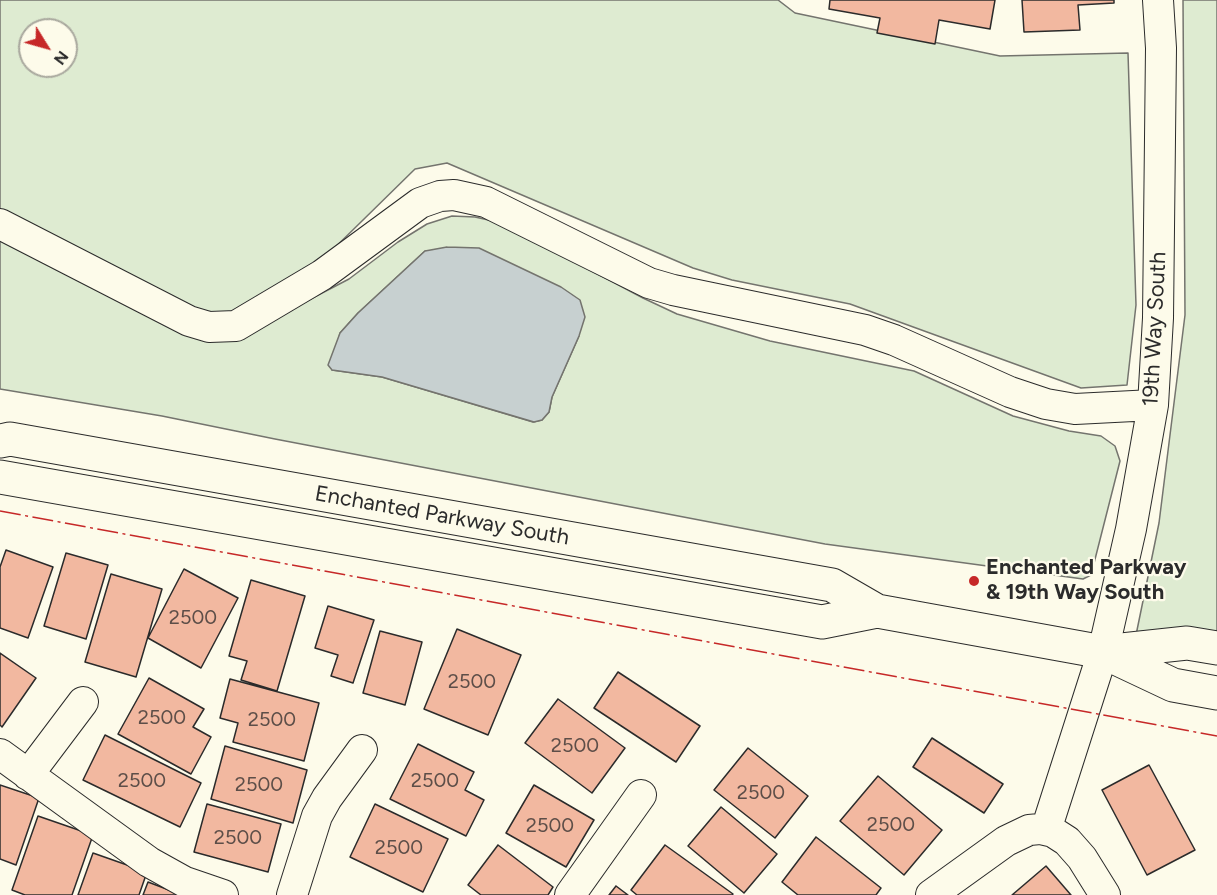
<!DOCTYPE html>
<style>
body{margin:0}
#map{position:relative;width:1217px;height:895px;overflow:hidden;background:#fdfbea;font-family:Figtree,sans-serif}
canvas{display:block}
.north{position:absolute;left:18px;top:18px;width:60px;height:60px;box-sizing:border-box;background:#fdfbea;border:2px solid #a9a89e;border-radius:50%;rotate:127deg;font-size:16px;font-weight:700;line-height:24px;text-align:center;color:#2b2b2b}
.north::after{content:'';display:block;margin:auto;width:21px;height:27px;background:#c62828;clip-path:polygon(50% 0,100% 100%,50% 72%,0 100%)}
</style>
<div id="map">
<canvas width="1217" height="895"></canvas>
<div class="north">N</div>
</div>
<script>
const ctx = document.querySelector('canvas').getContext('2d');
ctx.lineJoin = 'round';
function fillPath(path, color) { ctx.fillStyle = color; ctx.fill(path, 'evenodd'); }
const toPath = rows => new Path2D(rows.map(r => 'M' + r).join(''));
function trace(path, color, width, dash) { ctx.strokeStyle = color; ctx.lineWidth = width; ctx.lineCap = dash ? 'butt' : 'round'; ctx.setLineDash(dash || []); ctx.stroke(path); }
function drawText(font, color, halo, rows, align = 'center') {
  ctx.font = font + ' Figtree,sans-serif'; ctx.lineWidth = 4.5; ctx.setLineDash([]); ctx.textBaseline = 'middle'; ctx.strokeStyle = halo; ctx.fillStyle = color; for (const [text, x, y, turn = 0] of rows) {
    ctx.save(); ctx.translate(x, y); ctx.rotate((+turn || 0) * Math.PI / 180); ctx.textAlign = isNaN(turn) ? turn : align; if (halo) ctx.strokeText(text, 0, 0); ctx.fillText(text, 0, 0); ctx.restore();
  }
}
const green = toPath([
 [0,0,778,0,795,13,1000,56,1128,53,1136,305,1127,385,1081,388,850,304,732,280,693,268,447,163,415,169,259,322,301,304,349,279,398,242,427,224,452,216,475,217,502,223,643,298,677,314,770,341,914,371,1013,416,1069,431,1101,436,1115,446,1120,461,1091,575,1083,579,825,544,275,439,162,416,0,389,0,0],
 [30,30,66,30,66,66,30,66,30,30],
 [425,251,579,336,552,397,549,412,542,420,533,422,382,377,332,370,340,333,358,313,425,251],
 [1183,0,1217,0,1217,649,1136,635,1159,523,1185,315,1183,0]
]);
fillPath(green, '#deebd1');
trace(green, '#74746e', 1.5);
const water = toPath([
 [447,247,479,248,561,287,580,300,585,317,579,336,552,397,549,412,542,420,534,422,382,377,332,370,328,365,340,333,358,313,425,251,447,247]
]);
fillPath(water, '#c7d0d0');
trace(water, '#74746e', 1.5);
const building = toPath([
 [830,0,995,0,990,29,939,20,935,44,877,33,880,18,829,9,830,0],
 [1022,0,1114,0,1114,3,1078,5,1080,30,1024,32,1022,0],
 [6,550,53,567,28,638,0,628,0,567,6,550],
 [66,553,108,565,86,639,44,626,66,553],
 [184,569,238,598,201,668,148,638,184,569],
 [111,574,162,589,136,677,85,662,111,574],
 [251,580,305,596,277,691,241,680,247,661,229,656,251,580],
 [328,606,374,620,353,683,331,676,338,655,315,648,328,606],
 [457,629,521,655,488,735,424,709,457,629],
 [380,631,422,642,405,705,363,693,380,631],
 [0,653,36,678,2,727,0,725,0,653],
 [618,672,700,726,676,762,594,708,618,672],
 [149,678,204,709,193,727,211,737,191,774,118,734,149,678],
 [230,679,319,703,304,761,233,742,238,723,220,718,230,679],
 [558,699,625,748,592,793,525,743,558,699],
 [105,735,201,783,180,827,83,780,105,735],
 [932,738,1003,784,984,813,913,767,932,738],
 [418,744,474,772,465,790,484,800,466,836,390,799,418,744],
 [225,746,307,770,293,823,211,799,225,746],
 [748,748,808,796,775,838,714,790,748,748],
 [1149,765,1195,850,1147,875,1102,790,1149,765],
 [878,776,942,830,904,875,840,821,878,776],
 [0,785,39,798,16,865,0,859,0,785],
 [534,785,594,820,566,867,506,833,534,785],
 [207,804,281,824,268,872,194,852,207,804],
 [375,804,448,839,423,892,350,857,375,804],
 [721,807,777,854,744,893,688,846,721,807],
 [38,816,93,835,72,895,25,895,12,890,38,816],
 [816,837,881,888,876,895,798,895,782,882,816,837],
 [498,845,553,887,548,895,481,895,468,885,498,845],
 [665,845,733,894,732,895,637,895,631,890,665,845],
 [93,853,147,872,139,895,78,895,93,853],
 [1046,866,1071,895,1012,895,1046,866],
 [148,882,182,895,143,895,148,882],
 [616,886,628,895,609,895,616,886]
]);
fillPath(building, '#f2b8a0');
trace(building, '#2b2b2b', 1.5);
const minor = toPath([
 [0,224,189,321,209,327,236,326,322,275,420,203,440,196,454,195,486,202,649,283,673,290,865,330,894,340,1010,392,1046,404,1075,409,1153,405],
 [0,754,149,862,185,882,223,895],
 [28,775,83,702],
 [1046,830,1103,652,1131,529,1153,405,1158,318,1161,48,1158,0],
 [292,895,317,816,327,798,362,750],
 [570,895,641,795],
 [931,895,1006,841,1029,830,1040,829,1053,832,1067,841,1082,858,1105,895]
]);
const major = toPath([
 [0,441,10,439,832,585,877,611,1103,652,1173,685,1217,693],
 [0,477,822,622,877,611],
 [1103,652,1187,643,1217,648]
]);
trace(minor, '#2b2b2b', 32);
trace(major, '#2b2b2b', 35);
trace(minor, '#fdfbea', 30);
trace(major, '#fdfbea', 33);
trace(toPath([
 [0,511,1217,736]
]), '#c62828', 1.5, [21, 4.5, 3, 4.5]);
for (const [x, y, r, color] of [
 [974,581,6,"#c62828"]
]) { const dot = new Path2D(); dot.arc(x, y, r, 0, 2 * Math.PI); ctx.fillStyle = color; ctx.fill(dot); trace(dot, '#fdfbea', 2); }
drawText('20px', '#5d4e48', null, [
 ["2500",193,618],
 ["2500",472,682],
 ["2500",162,718],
 ["2500",272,720],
 ["2500",575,746],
 ["2500",142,781],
 ["2500",435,781],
 ["2500",259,785],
 ["2500",761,793],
 ["2500",891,825],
 ["2500",550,826],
 ["2500",238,838],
 ["2500",399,848]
]);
drawText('22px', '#2b2b2b', '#fdfbea', [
 ["19th Way South",1155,329,-87],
 ["Enchanted Parkway South",442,516,10]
]);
drawText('bold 22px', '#2b2b2b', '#fdfbea', [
 ["Enchanted Parkway",986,568],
 ["& 19th Way South",986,593]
], 'left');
</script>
